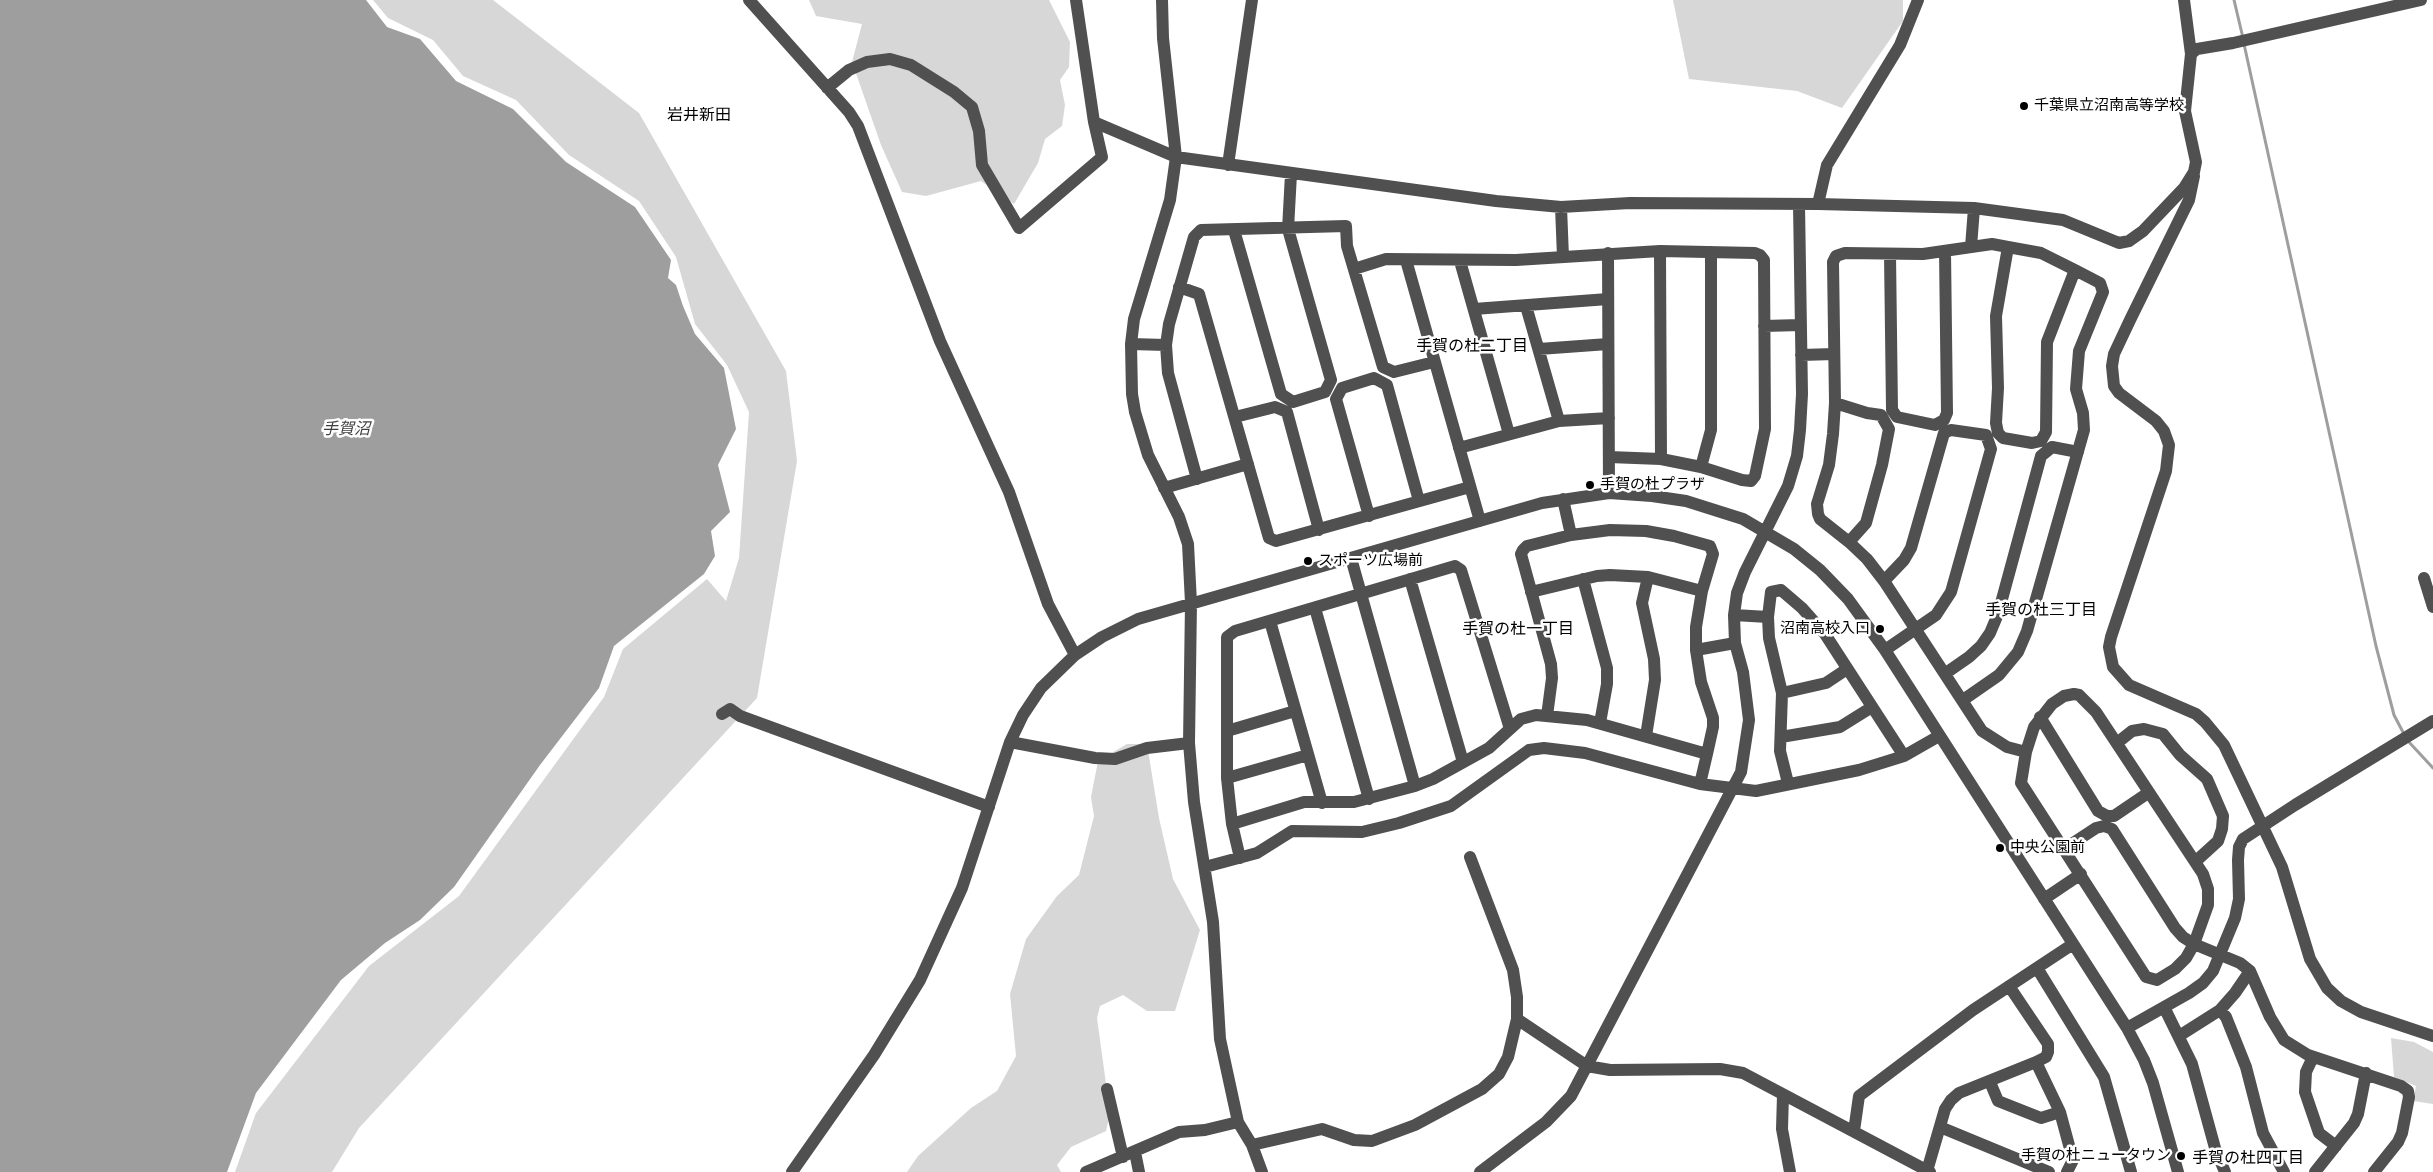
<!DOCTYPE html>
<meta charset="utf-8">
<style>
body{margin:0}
canvas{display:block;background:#fff}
</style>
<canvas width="2433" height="1172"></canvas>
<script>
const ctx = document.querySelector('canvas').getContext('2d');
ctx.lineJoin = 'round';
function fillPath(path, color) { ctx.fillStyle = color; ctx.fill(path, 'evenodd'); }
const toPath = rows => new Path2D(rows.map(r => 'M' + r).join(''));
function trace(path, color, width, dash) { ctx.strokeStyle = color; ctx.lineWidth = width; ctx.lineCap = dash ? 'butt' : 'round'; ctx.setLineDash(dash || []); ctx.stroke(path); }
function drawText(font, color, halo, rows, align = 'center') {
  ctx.font = font + ' Rubik,"Noto Sans JP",sans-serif'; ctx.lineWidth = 5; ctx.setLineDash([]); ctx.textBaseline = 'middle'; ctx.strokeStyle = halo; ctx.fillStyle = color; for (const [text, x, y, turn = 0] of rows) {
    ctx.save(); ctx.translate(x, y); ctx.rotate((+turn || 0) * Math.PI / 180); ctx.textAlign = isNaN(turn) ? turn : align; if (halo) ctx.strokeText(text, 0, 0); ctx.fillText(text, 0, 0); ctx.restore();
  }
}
fillPath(toPath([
 [373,0,493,0,639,113,786,371,797,461,757,698,359,1128,332,1172,235,1172,256,1113,369,966,459,896,604,697,623,649,707,579,726,601,739,558,749,412,727,365,695,324,676,257,639,201,569,155,516,100,463,76,433,40,388,18],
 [809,0,1049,0,1070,42,1069,67,1060,80,1065,105,1062,126,1045,139,1038,163,1014,204,981,181,926,196,902,192,881,145,852,62,862,24,816,16],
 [1673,0,1903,0,1903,21,1842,108,1797,91,1689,79],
 [1127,744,1147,744,1159,818,1173,879,1200,930,1175,1011,1147,1011,1123,995,1100,1006,1097,1018,1110,1113,1106,1131,1071,1147,1057,1165,1061,1172,907,1172,918,1156,971,1108,997,1091,1016,1056,1010,994,1026,939,1057,896,1079,875,1094,816,1091,797,1098,761],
 [2391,1038,2414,1042,2433,1052,2433,1104,2413,1101,2416,1086,2394,1077]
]), '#d7d7d7');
fillPath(toPath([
 [0,0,366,0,387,27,420,39,456,81,513,109,566,162,635,207,671,260,668,278,676,285,683,306,695,334,724,368,736,429,718,465,730,512,711,531,715,556,704,574,614,646,599,688,540,765,454,887,420,920,385,943,341,980,256,1093,227,1172,0,1172]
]), '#9e9e9e');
trace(toPath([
 [2234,0,2243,38],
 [2244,44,2376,646,2394,715,2405,736],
 [2408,741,2433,768]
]), '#9e9e9e', 3);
trace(toPath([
 [749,0,849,112,858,126,940,341,1009,492,1048,604,1075,655],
 [1076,0,1094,122],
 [1162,0,1163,38,1176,157,1170,200,1134,319,1131,344,1132,394,1135,412,1148,455,1179,517,1188,544,1191,603,1189,743,1194,802,1213,922,1220,1039,1238,1122,1252,1145,1262,1172],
 [2184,0,2191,54],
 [827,88,849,70,867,62,890,59,911,65,954,92,972,107,979,131,982,165,1019,228,1102,157,1094,122,1176,157,1496,201,1561,207,1630,203,1818,204,1974,208,2063,220,2119,243,2129,241,2143,231,2184,188,2194,172,2196,162,2185,111,2191,54,2197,49,2233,43,2421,0],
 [1228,165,1252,0],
 [2194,176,2189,200,2130,320,2114,354,2112,366,2114,386,2119,393,2156,421,2164,431,2169,445,2166,471,2111,637,2109,647,2113,667,2129,685,2196,714,2205,722,2224,745,2282,867,2310,959,2327,988,2341,1001,2361,1012,2433,1036],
 [1818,204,1827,165,1900,45,1918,0],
 [1561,207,1563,257],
 [1234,230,1281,394,1293,402,1325,392,1331,380,1288,229,1291,174],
 [1971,247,1974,208],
 [2008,247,1996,316,1998,388,1996,423,1998,433,2003,438,2032,443,2041,441,2046,432,2047,342,2075,270],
 [1660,251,1661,459],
 [1608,253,1609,493],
 [1890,254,1892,410,1897,417,1935,425,1944,420,1947,413,1945,251],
 [1406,260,1480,521],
 [1460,261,1509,434],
 [1354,269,1386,259,1516,260,1660,251,1755,253,1760,255,1764,260,1765,429,1755,476,1751,481,1742,480,1701,467,1661,459,1609,457],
 [1179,287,1199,294,1269,538,1276,541,1470,487],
 [1526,306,1559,421],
 [1474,309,1608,299],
 [1764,326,1800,325],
 [1131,344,1166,345],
 [1539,349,1608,344],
 [1801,355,1834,354],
 [1835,403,1867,413,1881,415,1889,429,1882,465,1866,523,1849,542],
 [1235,417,1275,407,1287,412,1319,530],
 [1459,448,1559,421,1609,418],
 [1701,467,1711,430,1711,252],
 [1197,479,1168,373,1166,345,1169,324,1194,237,1201,230,1346,226,1347,246,1383,367,1394,372,1434,362],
 [1164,488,1248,464],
 [1563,499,1571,535],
 [1369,516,1336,399,1342,388,1374,378,1387,385,1419,501],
 [1351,558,1415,786],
 [2424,578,2433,607],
 [1410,579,1463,762],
 [1583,579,1607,668,1607,684,1600,723],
 [1884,581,1904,560,1911,548,1944,433,1951,430,1986,435,1991,449,1951,592,1936,615,1885,650],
 [1531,592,1597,576,1610,575,1648,577,1702,591],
 [1315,608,1369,799],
 [1734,615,1768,617],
 [1270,621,1322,803],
 [1696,650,1735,643],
 [1946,673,1969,657,1981,646,1990,633,1998,614,2041,456,2052,447,2078,452],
 [1782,693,1826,683,1847,669],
 [2074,694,2079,695,2096,712,2203,874,2208,889,2208,905,2194,944,2186,958,2175,969,2157,980,2146,977,2021,783,2026,752,2034,727,2052,704,2064,696,2074,694],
 [1963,700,1999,675,2018,652,2027,631,2084,430,2083,413,2076,389,2079,351,2103,292,2100,283,2075,270,2041,253,2008,247,1992,244,1923,254,1845,253,1836,256,1833,262,1835,403,1833,434,1829,465,1817,504,1818,514,1820,519,1849,542,1867,559,1884,581,1982,731,2007,747,2026,752],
 [722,714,730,709,740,716,989,807],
 [1547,716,1552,678,1551,664,1521,554,1523,550,1527,546,1571,535,1610,530,1646,531,1674,536,1710,546,1713,554,1702,591,1696,627,1696,650,1701,682,1713,718,1713,727,1707,754],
 [2040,717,2098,811,2107,816,2114,816,2148,793],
 [1227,731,1295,711],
 [1646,736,1655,680,1654,659,1642,603,1648,577],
 [1781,737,1840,727,1872,707],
 [1010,742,1095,758,1115,759,1147,748,1189,743],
 [2117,743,2132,731,2144,729,2163,734,2180,755,2207,779,2223,816,2222,829,2218,841,2195,862],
 [1227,778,1308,755],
 [1788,783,1780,751,1782,693,1769,638,1768,617,1771,592,1781,590,1802,608,1825,634,1904,756],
 [1232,824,1304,802,1354,802,1415,786,1433,779,1489,748,1521,719,1536,715,1587,720,1707,754,1700,784,1756,791,1859,770,1904,756,1939,736],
 [2064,849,2096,828,2104,826,2112,829,2175,928,2183,937,2194,944,2240,963,2250,971,2270,1017,2284,1040,2308,1055,2401,1086,2408,1091,2409,1097,2402,1133,2398,1142,2374,1172],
 [1240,858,1232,824,1227,778,1227,637,1235,631,1455,566,1461,570,1510,729],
 [1205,867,1257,853,1292,831,1362,832,1399,823,1451,806,1529,750,1544,748,1585,753,1700,784],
 [2044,899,2081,874],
 [2037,968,2104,1077,2131,1172],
 [2164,1007,2192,1064,2215,1148,2225,1172],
 [2220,1010,2226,1017,2246,1067,2263,1133,2284,1172],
 [1517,1019,1587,1066,1610,1070,1720,1069,1743,1073,1930,1172],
 [2127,1028,2189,993,2203,983,2213,971,2235,918,2239,899,2238,860,2239,847,2243,839,2295,805,2433,721],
 [2179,1036,2220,1010,2235,993,2250,971],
 [2313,1057,2306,1072,2305,1092,2319,1133,2336,1146],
 [2036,1062,2060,1112,2073,1160,2067,1172],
 [1990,1082,1998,1101,2041,1118,2060,1112],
 [1107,1089,1123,1157],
 [1783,1095,1782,1129,1790,1172],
 [1940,1127,2049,1172],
 [1854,1131,1859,1096,1973,1010,2073,944],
 [1252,1145,1322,1129,1354,1140,1372,1141,1415,1125,1482,1089,1499,1074,1508,1057,1517,1019,1517,997,1513,970,1470,857],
 [1135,1152,1139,1172],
 [1927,1171,1945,1109,1951,1100,1959,1093,2036,1062,2046,1057,2048,1052,2048,1044,2009,986],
 [792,1172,874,1055,920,980,962,888,1010,742,1023,715,1041,688,1075,655,1102,637,1138,619,1542,503,1609,493,1652,496,1686,501,1743,519,1794,549,1820,570,1848,599,1885,650,2127,1028,2144,1060,2153,1083,2178,1172],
 [1086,1172,1179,1132,1205,1130,1238,1122],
 [1480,1172,1546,1122,1571,1096,1741,772,1749,720,1743,672,1735,643,1734,615,1737,593,1745,572,1788,486,1797,456,1800,430,1802,394,1799,204],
 [2315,1172,2354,1123,2358,1114,2366,1073]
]), '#505050', 12);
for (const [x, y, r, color] of [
 [2024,106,5,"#000"],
 [1590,485,5,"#000"],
 [1308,561,5,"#000"],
 [1880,629,5,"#000"],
 [2000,848,5,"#000"],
 [2181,1156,5,"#000"]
]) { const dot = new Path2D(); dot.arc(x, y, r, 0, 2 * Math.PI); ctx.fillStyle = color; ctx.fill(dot); trace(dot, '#fff', 2); }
drawText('15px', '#000', '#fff', [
 ["千葉県立沼南高等学校",2034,106],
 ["手賀の杜プラザ",1600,485],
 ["スポーツ広場前",1318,561],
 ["沼南高校入口",1870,629,"right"],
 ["中央公園前",2010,848],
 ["手賀の杜ニュータウン",2171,1156,"right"]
], 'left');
drawText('16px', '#000', '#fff', [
 ["岩井新田",699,115],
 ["手賀の杜二丁目",1472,346],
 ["手賀の杜三丁目",2041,610],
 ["手賀の杜一丁目",1518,629],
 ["手賀の杜四丁目",2248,1158]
]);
drawText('italic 16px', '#3f3f3f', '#fff', [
 ["手賀沼",346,429]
]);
</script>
